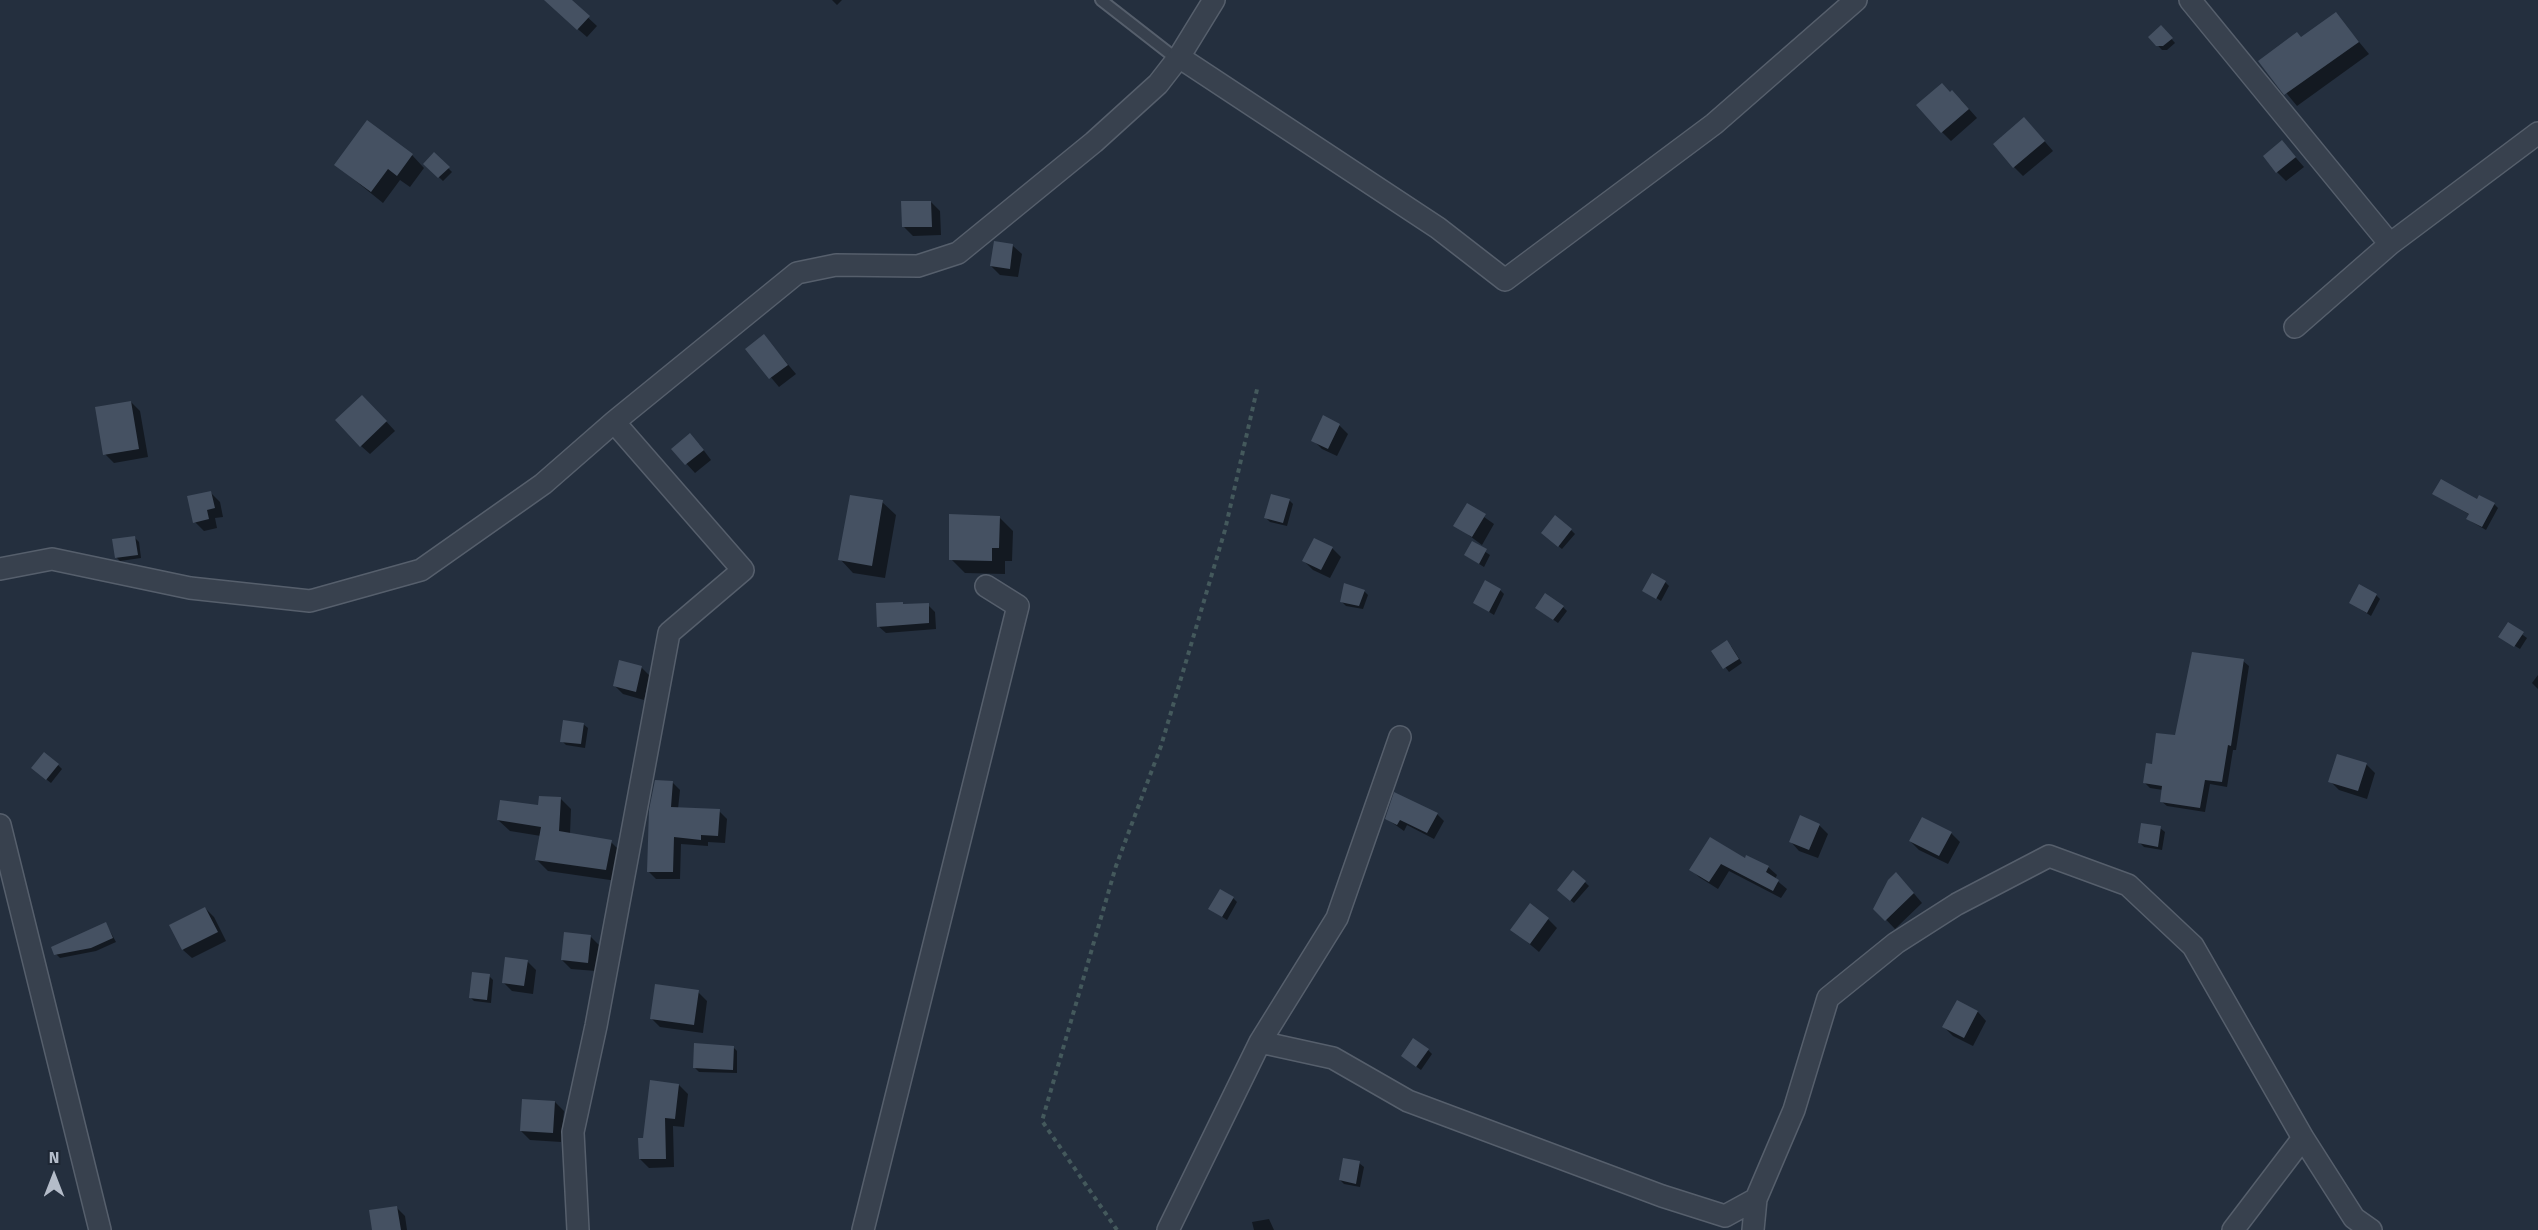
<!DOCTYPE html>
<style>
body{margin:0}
#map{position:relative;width:2538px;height:1230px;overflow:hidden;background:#242f3e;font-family:"Fira Sans",sans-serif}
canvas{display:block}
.north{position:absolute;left:24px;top:1146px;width:60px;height:60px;-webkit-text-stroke:4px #1d2633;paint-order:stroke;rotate:0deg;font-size:16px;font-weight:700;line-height:24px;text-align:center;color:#b4bcc9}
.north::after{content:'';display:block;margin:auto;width:21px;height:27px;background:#b4bcc9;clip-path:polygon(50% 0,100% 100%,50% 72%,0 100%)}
</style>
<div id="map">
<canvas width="2538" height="1230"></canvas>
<div class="north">N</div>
</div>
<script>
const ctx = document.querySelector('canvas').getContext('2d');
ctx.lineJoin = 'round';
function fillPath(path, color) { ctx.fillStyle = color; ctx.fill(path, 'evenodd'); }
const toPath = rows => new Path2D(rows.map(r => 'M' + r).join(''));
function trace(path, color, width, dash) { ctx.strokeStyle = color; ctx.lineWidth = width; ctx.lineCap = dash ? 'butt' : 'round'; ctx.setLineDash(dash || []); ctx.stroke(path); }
fillPath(toPath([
 [553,0,569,0,597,26,587,37,558,12],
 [832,0,842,0,837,5],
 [2336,14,2369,54,2297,106,2260,61,2301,38],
 [2161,27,2175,43,2167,50,2162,50,2150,37],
 [1950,94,1961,100,1977,118,1951,141,1942,132],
 [2033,128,2053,151,2023,176,2014,167],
 [2282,142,2304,167,2286,181,2277,172],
 [434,154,452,172,443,181,425,164],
 [412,155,424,168,410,187,400,180,383,203,336,165],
 [931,202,940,211,941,235,913,236,904,227],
 [1013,246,1022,254,1018,277,1000,275,991,266],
 [764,336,796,374,779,387,747,349],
 [131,402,140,411,148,457,114,463,105,454],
 [371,405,395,431,370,454,361,446],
 [1339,425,1348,434,1337,456,1322,449,1313,440],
 [699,444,711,460,695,473,673,449],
 [211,493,220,502,223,517,215,518,217,528,204,531,195,522],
 [2434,494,2494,504,2498,508,2486,530,2472,522,2468,518,2470,515],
 [1289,500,1293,504,1287,526,1270,522,1266,518],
 [882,502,896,515,885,578,853,573,840,559],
 [1467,505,1494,524,1482,545,1455,525],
 [999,517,1013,531,1012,561,1005,561,1005,574,965,573,951,559],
 [1571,530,1575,534,1562,549,1547,537],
 [135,538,139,542,141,558,120,561,116,557],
 [1472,543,1490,555,1484,567,1465,555],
 [1332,548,1341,557,1330,578,1313,570,1304,561],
 [1665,582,1669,586,1661,601,1644,590],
 [1500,590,1504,594,1494,615,1475,603],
 [1364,591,1368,595,1363,609,1346,606,1342,602],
 [2376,595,2380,599,2371,616,2351,603],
 [902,603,905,606,928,605,935,612,936,629,886,633,878,626],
 [1563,607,1567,611,1558,623,1541,611],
 [2508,624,2527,638,2520,649,2502,638],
 [1731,646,1742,663,1729,672,1713,651],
 [2243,661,2249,666,2236,750,2233,750,2227,787,2210,784,2205,812,2167,806,2161,801,2163,790,2150,788,2144,782,2153,765],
 [641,667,650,676,644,700,623,694,614,685],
 [2538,675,2538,689,2532,683],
 [583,724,588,728,585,748,566,745,562,741],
 [2366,764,2375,773,2367,799,2339,790,2330,781],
 [58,765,62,769,51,783,37,772],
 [672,782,680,790,678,809,719,811,727,819,725,843,708,842,708,846,681,844,680,879,656,879,648,871],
 [560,798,571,809,570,834,611,842,622,853,617,881,548,871,536,859,541,836,510,831,498,820],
 [1437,814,1444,821,1434,839,1407,825,1404,831,1387,819],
 [1819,825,1828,834,1818,858,1799,851,1791,842],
 [2160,828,2165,832,2162,850,2144,847,2140,843],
 [1951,833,1960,842,1948,864,1919,850,1910,841],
 [1711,839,1745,860,1747,857,1768,867,1777,875,1775,879,1787,889,1781,898,1729,871,1718,889,1699,877,1691,869],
 [1574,872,1589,886,1574,903,1563,894],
 [1905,883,1922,903,1895,929,1875,908],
 [1233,898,1237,902,1227,920,1210,909],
 [205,908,214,917,226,941,192,958,183,950],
 [1548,919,1557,928,1539,952,1512,929],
 [106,924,116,942,96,951,60,958,56,954],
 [590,936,599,945,596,971,571,969,562,960],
 [527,961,536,970,533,994,512,991,503,982],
 [489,976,493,980,491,1003,474,1001,470,997],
 [698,992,707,1001,703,1033,660,1027,651,1018],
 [1957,1002,1978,1012,1986,1021,1973,1046,1953,1036,1944,1027],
 [733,1047,737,1051,737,1073,699,1072,695,1068],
 [1428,1050,1432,1054,1421,1070,1407,1060],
 [679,1085,688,1094,684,1127,673,1126,674,1167,649,1168,640,1159,645,1140],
 [555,1102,564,1111,561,1142,530,1140,521,1131],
 [1359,1163,1364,1167,1360,1187,1344,1184,1340,1180],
 [396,1207,405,1216,407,1230,374,1230],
 [1269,1219,1274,1230,1254,1230,1252,1222]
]), '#0007');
fillPath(toPath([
 [544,0,572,0,590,16,577,30],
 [2336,12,2359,42,2284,95,2258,61,2297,32,2301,37],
 [2161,25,2173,38,2163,46,2156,46,2148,37],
 [1942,83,1950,92,1952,90,1969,109,1941,133,1916,105],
 [2024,117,2045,141,2013,168,1993,144],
 [367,120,413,154,397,176,388,169,371,192,334,165],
 [2282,140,2296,157,2276,173,2263,156],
 [434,152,450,167,438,178,423,164],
 [901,201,931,201,932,227,902,227],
 [994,241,1013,244,1010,269,990,266],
 [764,334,788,365,769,379,745,349],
 [362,395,387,421,360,447,335,420],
 [131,401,139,449,103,455,95,407],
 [1323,415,1340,424,1328,449,1311,441],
 [690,433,704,450,685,465,671,449],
 [2441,479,2477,499,2479,495,2495,503,2482,527,2466,519,2469,514,2432,494],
 [211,491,215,508,207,510,209,519,193,523,187,496],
 [1271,494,1290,499,1283,523,1264,518],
 [850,495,883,500,872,566,838,560],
 [1467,503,1486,514,1472,537,1453,526],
 [949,514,1000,516,999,548,992,548,992,561,949,560],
 [1555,515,1572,529,1558,547,1541,533],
 [135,536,138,555,115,558,112,539],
 [1314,538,1333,547,1321,570,1302,561],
 [1472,541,1487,549,1479,564,1464,555],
 [1652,573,1666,581,1656,599,1642,591],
 [1485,580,1501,589,1489,612,1473,603],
 [1344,583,1365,590,1359,606,1340,602],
 [2359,584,2377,594,2367,613,2349,603],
 [1545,593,1564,606,1553,620,1535,608],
 [903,602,903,604,929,603,929,623,877,627,876,603],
 [2508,622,2524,632,2514,647,2498,637],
 [1727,640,1739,659,1723,669,1711,651],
 [2192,652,2244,659,2231,746,2228,745,2222,782,2205,780,2200,808,2160,802,2162,786,2143,783,2146,763,2152,764,2156,733,2175,735],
 [619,660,642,666,636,692,613,686],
 [563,720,584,723,581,744,560,742],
 [44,752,59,764,46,780,31,768],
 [2337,754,2367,763,2358,791,2328,782],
 [655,780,673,781,671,807,720,809,718,836,701,835,701,840,674,837,673,872,647,872,649,810],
 [1394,792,1438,813,1427,833,1400,820,1397,825,1385,819],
 [539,796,561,797,559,831,612,840,606,870,535,860,541,827,497,820,500,800,538,805],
 [1800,815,1820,824,1809,850,1789,842],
 [1922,817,1952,832,1939,856,1909,841],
 [2141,823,2161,826,2158,847,2138,843],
 [1710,837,1745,858,1746,855,1769,866,1766,872,1779,880,1773,891,1721,864,1709,882,1689,870],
 [1573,870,1586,881,1570,901,1557,890],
 [1896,872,1914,893,1885,921,1873,909,1888,880],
 [1220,889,1234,897,1222,917,1208,909],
 [1530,903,1549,918,1530,944,1510,930],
 [205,907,218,932,182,950,169,925],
 [106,922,113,938,91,948,54,955,51,947],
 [564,932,591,935,588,963,561,960],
 [505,957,528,960,524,986,502,983],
 [472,972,490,974,487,1000,469,998],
 [655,984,699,990,694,1025,650,1019],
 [1957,1000,1978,1011,1964,1038,1942,1027],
 [1413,1038,1429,1049,1416,1067,1401,1056],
 [694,1043,734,1046,733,1070,693,1068],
 [650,1080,679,1084,675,1119,665,1118,666,1159,639,1159,638,1138,643,1138],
 [522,1099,555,1101,553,1133,520,1131],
 [1343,1158,1360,1161,1356,1184,1339,1180],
 [397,1206,401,1230,372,1230,369,1210]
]), '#455162');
const lane = toPath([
 [1101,0,1169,53,1179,57]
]);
const street = toPath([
 [2190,0,2390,244],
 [1179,57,1214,0],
 [2295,327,2390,244,2538,133],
 [0,569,52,559,190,588,310,601,421,570,543,484,614,422,797,273,836,265,918,266,958,253,1094,142,1158,84,1179,57,1438,228,1505,280,1714,124,1856,0],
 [0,825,100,1230],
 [1260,1042,1333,1058,1408,1101,1662,1196,1725,1216,1756,1199,1794,1110,1828,998,1896,943,1957,904,2049,856,2128,885,2193,946,2303,1138,2354,1218,2371,1230],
 [578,1230,573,1132,596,1026,669,633,743,570,614,422],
 [863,1230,1018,606,986,586],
 [1168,1230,1260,1042,1337,918,1400,737],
 [1753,1230,1756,1199],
 [2233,1230,2303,1138]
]);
trace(lane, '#565f6c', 14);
trace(street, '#565f6c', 24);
trace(toPath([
 [1117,1230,1042,1121,1116,866,1161,746,1225,530,1258,385]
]), '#44595c', 4, [4.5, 4.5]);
trace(lane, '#38414e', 10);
trace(street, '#38414e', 21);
</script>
